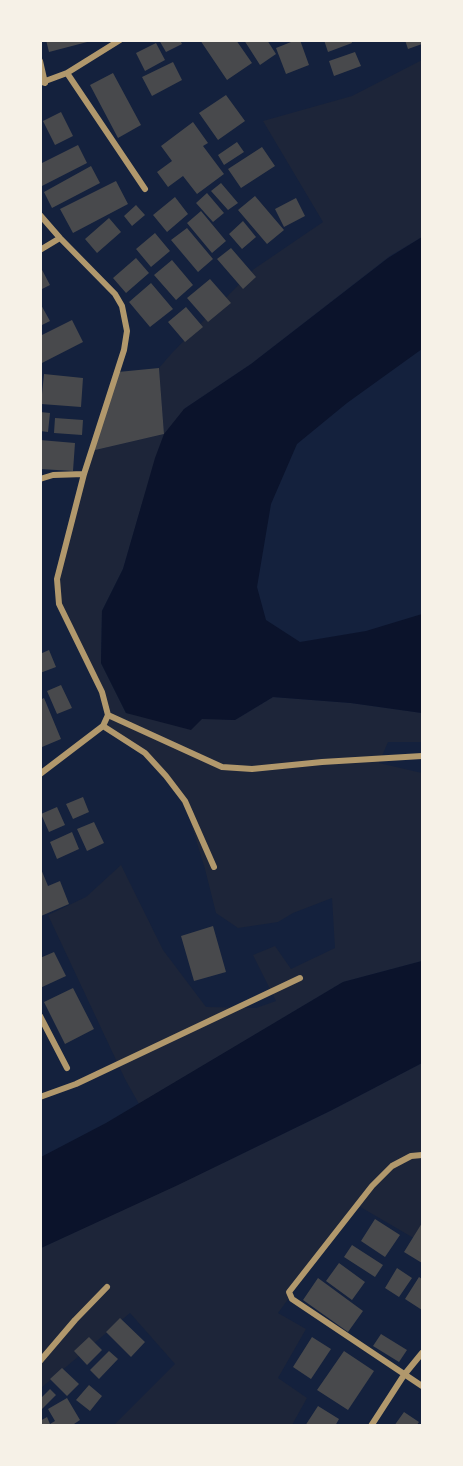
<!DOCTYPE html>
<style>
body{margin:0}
#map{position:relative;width:463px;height:1466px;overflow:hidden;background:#14213d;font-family:"Space Grotesk",sans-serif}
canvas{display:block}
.frame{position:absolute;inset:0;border:42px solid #f6f1e7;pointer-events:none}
</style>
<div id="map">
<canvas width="463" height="1466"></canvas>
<div class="frame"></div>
</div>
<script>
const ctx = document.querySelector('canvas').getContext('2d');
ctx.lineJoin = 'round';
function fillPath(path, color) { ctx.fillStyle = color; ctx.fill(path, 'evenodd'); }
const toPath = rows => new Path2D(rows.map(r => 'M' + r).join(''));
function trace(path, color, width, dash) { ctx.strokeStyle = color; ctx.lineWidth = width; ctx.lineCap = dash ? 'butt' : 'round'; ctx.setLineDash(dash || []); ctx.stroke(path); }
fillPath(toPath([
 [422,60,422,237,390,256,251,364,184,409,142,504,123,569,102,611,101,663,126,713,235,720,273,697,351,703,422,713,422,742,388,742,379,763,422,773,422,961,343,982,139,1104,125,1079,48,915,86,897,121,865,163,950,206,1007,256,1008,276,1001,253,955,275,946,291,969,335,948,332,898,293,913,278,922,238,928,216,913,205,869,184,801,146,753,103,726,107,715,102,692,59,604,57,579,91,451,164,434,159,368,171,354,254,269,323,222,263,121,352,96],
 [422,1063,422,1231,417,1240,357,1205,278,1313,306,1329,278,1378,307,1398,292,1425,114,1425,175,1364,130,1313,41,1388,41,1248,221,1164,332,1110]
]), '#1d2539');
fillPath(toPath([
 [422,237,422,349,347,403,297,444,271,504,257,587,266,620,300,642,366,631,422,614,422,713,351,703,273,697,235,720,202,719,191,730,126,713,101,663,102,611,123,569,155,458,164,434,184,409,251,364,388,258],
 [422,961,422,1063,332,1110,178,1185,41,1248,41,1157,106,1123,343,982]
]), '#0b132b');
fillPath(toPath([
 [46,40,91,40,91,41,49,52],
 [159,40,180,40,182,44,166,52],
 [200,40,236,40,252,63,227,80],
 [244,40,267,40,276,54,260,65],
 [296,40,300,40,309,65,286,74,276,48],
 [324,40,351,40,352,43,328,52],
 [405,40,422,40,422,44,408,49],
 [156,43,165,60,145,71,136,53],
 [355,52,361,66,334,76,329,61],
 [173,62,182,80,152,96,142,77],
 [113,73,141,125,118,138,90,85],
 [226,95,245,121,218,140,199,113],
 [61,112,73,136,55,145,43,121],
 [193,122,208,143,203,146,224,174,197,194,183,176,168,187,157,172,172,161,161,146],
 [237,142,244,152,224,165,218,155],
 [78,145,87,163,40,187,40,164],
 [262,147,275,166,241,188,228,169],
 [91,166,100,183,52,208,44,192],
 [116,181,128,204,73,233,60,209],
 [221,183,238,203,228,210,211,191],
 [207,193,224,213,213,222,196,203],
 [255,196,284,230,267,244,238,210],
 [175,197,188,214,167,232,153,215],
 [296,198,305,216,284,227,275,209],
 [136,205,145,215,132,226,124,216],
 [201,211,226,241,212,253,187,223],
 [109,218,121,232,97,253,85,239],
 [243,221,256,237,242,249,229,234],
 [187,228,213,259,198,272,171,240],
 [155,233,170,251,151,267,136,249],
 [231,248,256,277,243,289,217,259],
 [136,258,149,273,126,293,113,278],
 [172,260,193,285,176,300,154,275],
 [40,266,50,285,40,290],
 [210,279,231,303,208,322,187,298],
 [151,283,173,309,150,327,129,302],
 [40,303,50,321,40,326],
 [186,307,203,327,185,342,168,322],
 [72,320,83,342,40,364,40,336],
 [159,368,164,434,91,451,118,372],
 [44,374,83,378,81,407,41,404],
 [40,412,50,413,48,432,40,431],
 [55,418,83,420,82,435,54,433],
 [40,440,75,443,73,471,40,469],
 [49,650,56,667,40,673,40,654],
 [61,685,72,708,57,714,47,691],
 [44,698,61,739,42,747,40,743,40,700],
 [83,797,89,812,73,819,66,804],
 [57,807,65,825,49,832,41,814],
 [94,822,104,843,87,851,77,829],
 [72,832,79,849,57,859,50,842],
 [41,869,48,886,60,881,69,904,41,916],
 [213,926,226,972,194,981,181,936],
 [54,952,66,976,40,988,40,958],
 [73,988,94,1029,65,1044,44,1002],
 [375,1219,400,1235,385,1257,361,1241],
 [422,1223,422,1263,404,1252],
 [352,1245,383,1265,375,1277,344,1257],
 [339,1263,365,1282,352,1300,326,1281],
 [397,1268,412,1278,399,1297,385,1288],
 [419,1277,422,1279,422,1310,405,1299],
 [318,1278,363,1311,348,1332,303,1300],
 [120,1318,145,1342,131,1357,106,1332],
 [381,1334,407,1350,399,1362,373,1346],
 [89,1337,102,1350,87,1365,74,1351],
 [312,1337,331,1349,311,1379,293,1367],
 [109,1351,118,1359,99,1379,90,1370],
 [344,1351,374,1371,348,1410,317,1390],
 [62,1368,79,1384,67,1396,50,1379],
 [89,1385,102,1396,90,1411,76,1400],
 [50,1389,56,1395,40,1411,40,1399],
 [67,1398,80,1420,71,1426,40,1426,40,1421,47,1417,50,1424,55,1421,48,1409],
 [318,1406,339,1419,335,1426,305,1426],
 [404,1412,419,1422,416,1426,394,1426]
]), '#48494c');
trace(toPath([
 [40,61,45,83],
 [67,73,145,189],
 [40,83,67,73,120,40],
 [40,215,60,238,115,294,122,306,127,331,124,350,84,474,57,579,59,604,102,692,108,715,103,726,40,774],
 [40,250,60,238],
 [40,479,53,475,84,474],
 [108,715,222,767,252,769,322,762,422,756],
 [103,726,145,753,166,776,185,801,214,867],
 [40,1016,67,1068],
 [40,1097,76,1084,300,978],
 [422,1155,411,1156,392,1166,372,1186,289,1292,292,1299,422,1386],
 [40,1361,75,1320,107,1287],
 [371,1426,404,1375,422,1353]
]), '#b1986c', 6);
</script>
